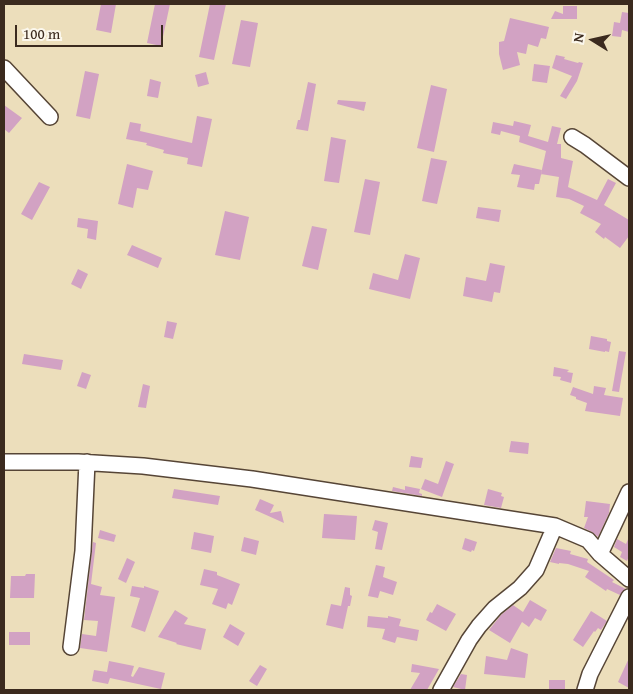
<!DOCTYPE html>
<style>
body{margin:0}
#map{position:relative;width:633px;height:694px;overflow:hidden;background:#ecdebb;font-family:"Gentium Book Plus",serif}
canvas{display:block}
.frame{position:absolute;inset:0;border:5px solid #3b2a1e;pointer-events:none}
.north{position:absolute;left:568px;top:15px;width:50px;height:50px;-webkit-text-stroke:4px #fbf7ec;paint-order:stroke;rotate:280deg;font-size:14px;font-weight:700;line-height:20px;text-align:center;color:#3b2a1e}
.north::after{content:'';display:block;margin:auto;width:18px;height:22px;background:#3b2a1e;clip-path:polygon(50% 0,100% 100%,50% 72%,0 100%)}
.scale{position:absolute;left:15px;top:25px;width:148px;height:22px;box-sizing:border-box;border:2px solid #3b2a1e;border-top:0;padding-left:6px;font-size:15px;line-height:18px;white-space:nowrap;color:#3b2a1e;-webkit-text-stroke:4px #fbf7ec;paint-order:stroke}
</style>
<div id="map">
<canvas width="633" height="694"></canvas>
<div class="frame"></div>
<div class="north">N</div>
<div class="scale">100 m</div>
</div>
<script>
const ctx = document.querySelector('canvas').getContext('2d');
ctx.lineJoin = 'round';
function fillPath(path, color) { ctx.fillStyle = color; ctx.fill(path, 'evenodd'); }
const toPath = rows => new Path2D(rows.map(r => 'M' + r).join(''));
function trace(path, color, width, dash) { ctx.strokeStyle = color; ctx.lineWidth = width; ctx.lineCap = dash ? 'butt' : 'round'; ctx.setLineDash(dash || []); ctx.stroke(path); }
fillPath(toPath([
 [101,4,116,4,111,33,96,30],
 [155,4,170,4,161,46,147,43],
 [210,4,226,4,214,60,199,57],
 [563,6,577,6,577,19,551,19,555,11,563,14],
 [622,12,629,13,629,32,622,30,621,37,612,36,614,22,620,23],
 [510,18,549,27,546,39,541,38,538,47,528,44,526,54,517,52,520,65,503,70,499,54,499,42,504,41],
 [241,20,258,23,250,67,232,64],
 [556,55,565,57,564,59,578,63,579,62,583,63,577,81,566,99,560,96,572,76,552,68],
 [534,64,550,66,547,83,532,81],
 [85,71,99,74,90,119,76,116],
 [206,72,209,84,198,87,195,75],
 [150,79,161,82,158,98,147,96],
 [308,82,316,84,308,131,296,129,298,120,300,120],
 [431,85,447,89,434,152,417,148],
 [338,100,366,102,364,111,337,104],
 [4,105,22,118,9,133,4,129],
 [197,116,212,119,202,167,187,164,188,158,163,153,164,150,146,145,147,143,126,139,130,122,141,124,140,131,192,143],
 [514,121,531,125,528,136,548,142,552,126,561,128,557,144,561,144,561,158,573,161,568,187,597,200,608,179,616,183,604,205,629,220,629,236,620,248,605,237,604,239,595,232,601,224,580,213,584,206,569,199,556,197,559,177,541,174,546,151,519,142,520,136,501,131,500,135,491,133,493,122,513,126],
 [331,137,346,140,339,183,324,181],
 [431,158,447,161,437,204,422,201],
 [127,164,153,171,148,190,137,188,133,208,118,204],
 [514,164,542,170,539,184,535,184,534,190,517,187,520,175,511,174],
 [365,179,380,182,370,235,354,232],
 [39,182,50,187,32,220,21,214],
 [478,207,501,210,499,222,476,218],
 [225,211,249,217,240,260,215,255],
 [78,218,98,221,96,240,87,238,88,229,77,227],
 [312,226,327,229,318,270,302,266],
 [132,245,162,258,158,268,127,255],
 [405,254,420,258,410,299,369,289,373,273,398,280],
 [490,263,505,266,500,293,494,292,492,302,463,296,466,277,486,281],
 [78,269,88,274,81,289,71,284],
 [167,321,177,323,173,339,164,337],
 [591,336,607,339,607,341,611,342,609,352,605,351,605,352,589,349],
 [619,351,626,352,619,392,612,391],
 [24,354,63,360,61,370,22,364],
 [554,367,569,370,567,372,573,373,571,383,560,380,561,377,553,376],
 [82,372,91,375,86,389,77,386],
 [143,384,150,386,146,408,138,407],
 [594,386,606,388,604,395,623,398,620,416,585,411,587,403,576,399,576,397,570,395,573,387,593,394],
 [511,441,529,443,528,454,509,452],
 [411,456,423,458,421,468,409,467],
 [446,461,454,464,442,497,421,489,425,479,438,484],
 [405,486,420,489,419,493,422,494,422,496,392,491,393,487,405,490],
 [174,489,220,496,218,505,172,498],
 [488,489,502,493,501,496,504,497,501,508,507,509,484,505],
 [260,499,274,505,270,513,281,511,284,523,255,510],
 [586,501,610,504,609,513,598,537,592,532,584,528,588,517,584,517],
 [324,514,357,516,355,540,322,538],
 [375,520,388,523,382,550,375,549,378,532,372,530],
 [100,530,116,535,114,542,98,538],
 [194,532,214,536,211,553,191,549],
 [244,537,259,541,256,555,241,551],
 [629,537,629,556,627,561,620,557,622,552,614,547,617,539,626,544],
 [465,538,477,542,474,551,472,550,471,552,462,549],
 [93,542,96,543,91,584,102,587,100,595,115,597,107,652,80,648,82,634,96,636,98,621,84,620],
 [556,548,571,551,570,554,588,559,587,562,614,580,612,582,626,589,620,595,607,589,606,591,585,577,589,571,568,564,559,563,559,564,550,562],
 [127,558,135,562,126,583,118,579],
 [376,565,385,567,383,577,397,582,393,595,380,591,378,598,368,596],
 [204,569,217,572,217,575,240,584,232,605,228,603,226,609,212,604,218,589,200,585],
 [26,574,35,574,34,598,10,598,11,576,25,576],
 [132,586,144,588,144,586,159,591,145,632,131,627,140,598,130,596],
 [345,587,350,588,350,595,352,596,350,606,348,606,343,629,326,625,331,604,341,606],
 [530,600,547,610,541,621,535,618,529,627,522,622,510,643,489,630,501,615,513,605,523,612],
 [437,604,456,614,446,631,426,620,430,612,432,613],
 [175,610,188,618,184,624,206,629,201,650,176,644,177,643,158,637],
 [591,611,607,621,601,630,598,628,595,632,594,631,583,647,573,640],
 [368,616,388,618,388,616,401,619,399,626,419,630,417,641,397,637,395,643,382,639,385,629,367,627],
 [230,624,245,633,238,646,223,637],
 [9,632,30,632,30,645,9,645],
 [511,648,528,654,525,678,484,674,486,656,507,660],
 [629,658,629,688,618,682],
 [109,661,134,666,131,676,133,677,139,667,165,673,161,689,110,678,108,684,92,681,94,670,107,672],
 [412,664,439,669,427,690,410,690,420,673,411,672],
 [260,665,267,669,257,686,249,681],
 [461,674,467,675,465,690,453,687],
 [549,680,565,680,565,690,549,690]
]), '#d2a2c3');
const minor = toPath([
 [4,68,50,117],
 [572,137,585,145,629,178],
 [4,462,78,462,143,466,252,479,555,526,588,540,600,554,629,579],
 [600,554,629,492],
 [71,647,83,551,87,462],
 [441,690,469,640,479,626,495,608,520,588,536,570,555,526],
 [585,690,590,674,629,597]
]);
trace(minor, '#564536', 18);
trace(minor, '#fff', 15);
</script>
